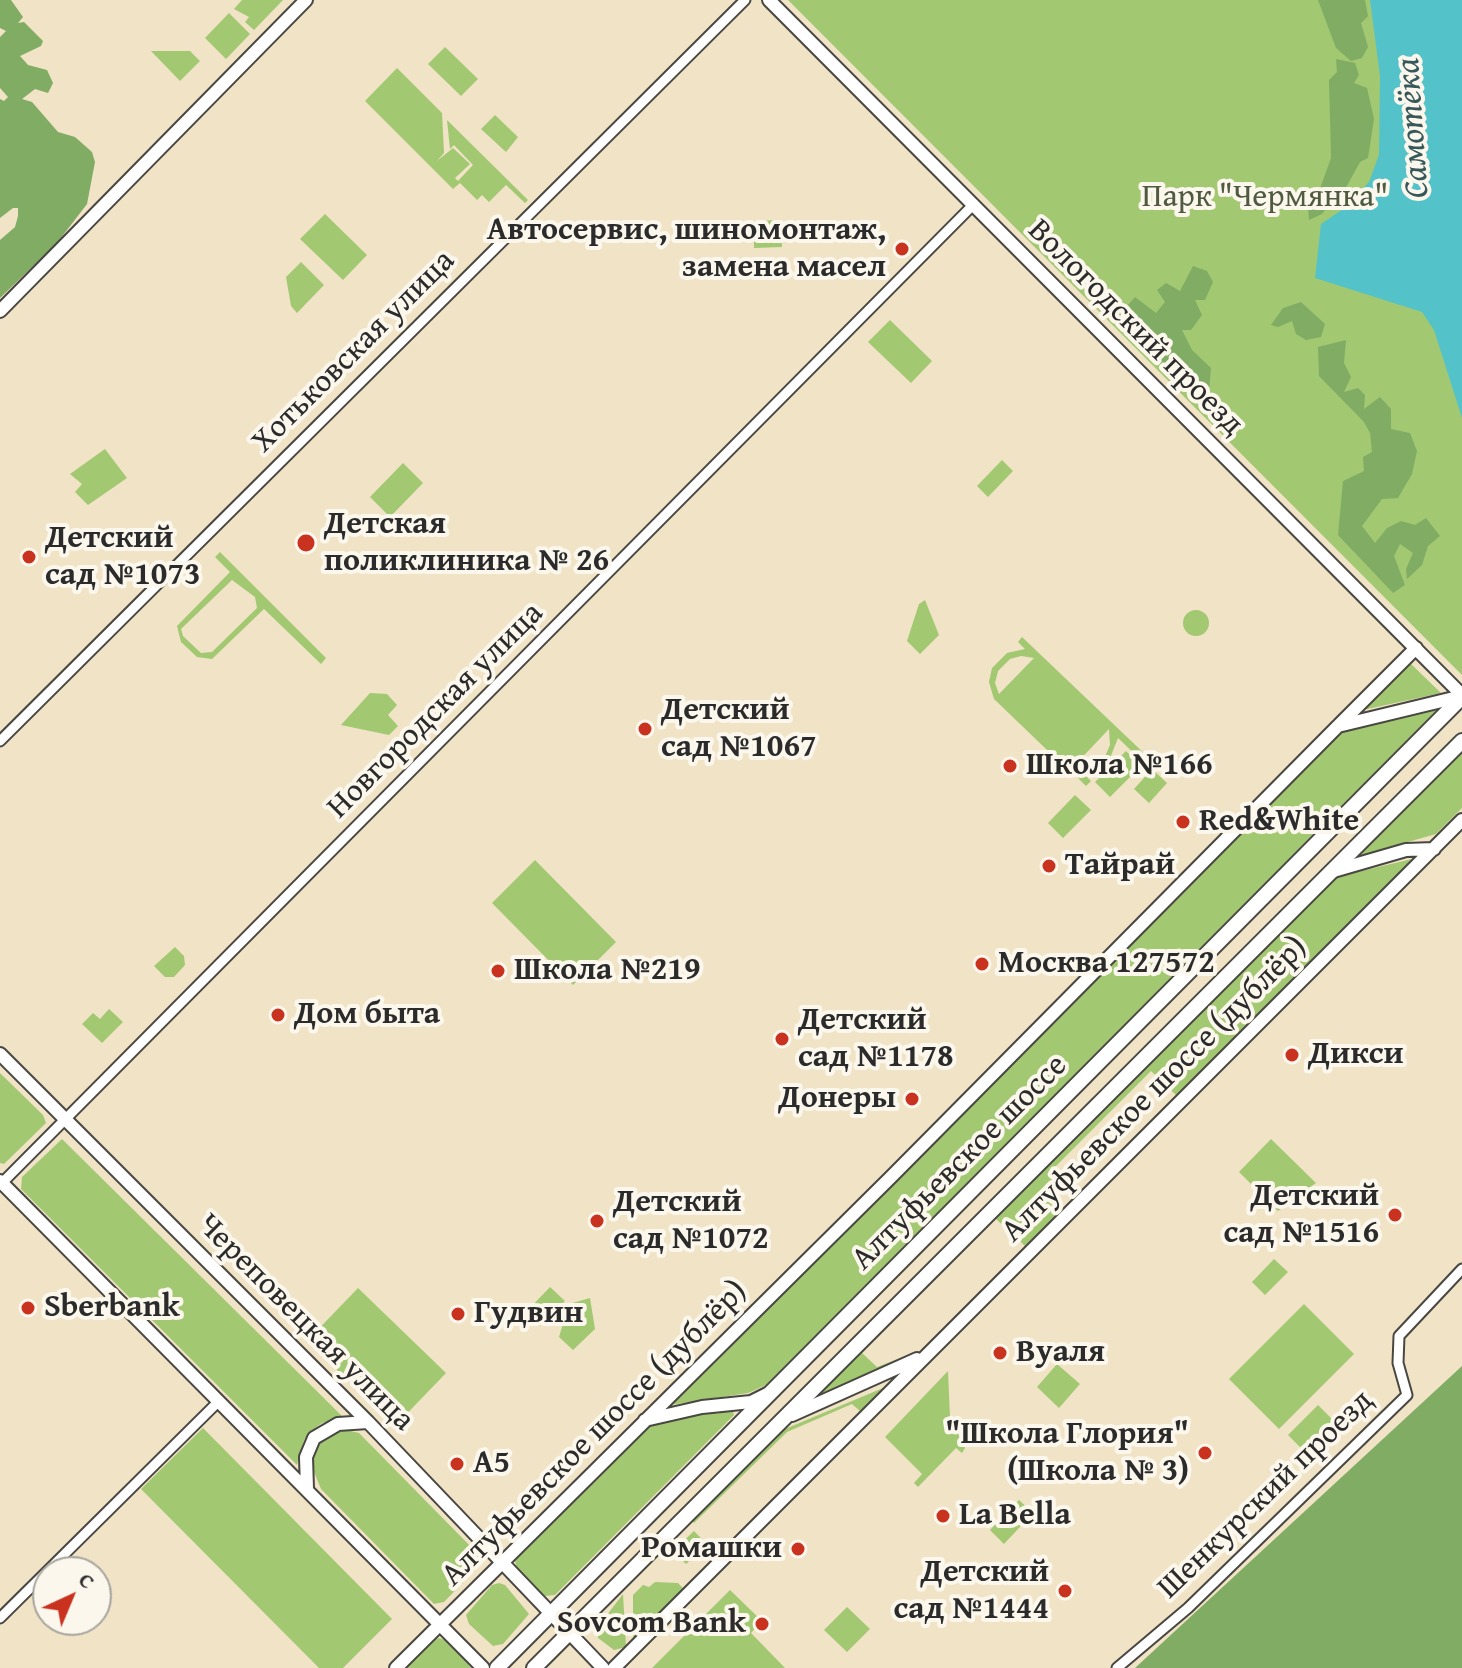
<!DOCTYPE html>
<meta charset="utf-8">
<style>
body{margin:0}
#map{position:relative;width:1462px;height:1668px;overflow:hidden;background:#f0e3c6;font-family:"Gentium Book Plus",serif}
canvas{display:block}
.north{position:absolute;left:32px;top:1556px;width:80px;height:80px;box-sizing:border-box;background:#fbf7ec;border:2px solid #a8a59f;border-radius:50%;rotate:44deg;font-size:22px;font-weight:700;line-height:32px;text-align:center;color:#2b2b2b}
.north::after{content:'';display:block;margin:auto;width:28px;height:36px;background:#c8321e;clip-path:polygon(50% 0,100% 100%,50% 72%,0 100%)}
</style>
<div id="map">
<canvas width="1462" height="1668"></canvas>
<div class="north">С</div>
</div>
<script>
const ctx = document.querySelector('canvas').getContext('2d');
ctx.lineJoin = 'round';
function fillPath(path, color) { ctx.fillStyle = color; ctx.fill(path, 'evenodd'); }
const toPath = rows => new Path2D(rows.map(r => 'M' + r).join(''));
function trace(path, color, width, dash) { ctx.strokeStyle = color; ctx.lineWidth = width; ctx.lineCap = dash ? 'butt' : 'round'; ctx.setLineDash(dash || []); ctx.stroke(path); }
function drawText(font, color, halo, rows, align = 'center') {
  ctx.font = font + ' "Gentium Book Plus",serif'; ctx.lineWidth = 8; ctx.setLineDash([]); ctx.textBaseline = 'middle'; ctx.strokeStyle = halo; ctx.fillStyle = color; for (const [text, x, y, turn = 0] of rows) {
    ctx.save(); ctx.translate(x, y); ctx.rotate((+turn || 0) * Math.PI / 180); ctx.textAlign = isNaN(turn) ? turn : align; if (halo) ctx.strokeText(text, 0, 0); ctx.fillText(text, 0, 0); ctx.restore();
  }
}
fillPath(toPath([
 [242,0,283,0,254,30,245,22,249,17,234,9],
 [788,0,1462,0,1462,675],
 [229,13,250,34,226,59,205,38],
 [445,47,478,79,461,96,428,64],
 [151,51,190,51,200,61,180,81],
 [397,68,442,113,444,153,437,161,453,148,470,164,455,178,458,181,473,165,454,145,450,149,447,120,528,200,525,203,506,185,489,202,482,195,477,200,460,183,453,189,365,101],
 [495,115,518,137,506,152,481,129],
 [325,214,367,255,343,280,300,239],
 [781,220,782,247,754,248,754,221],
 [301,262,324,285,297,313,291,306,286,277],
 [890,320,932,361,911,383,868,342],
 [105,449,127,478,88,505,75,492,82,484,70,474],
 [1002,460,1013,471,988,497,977,486],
 [403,463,423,483,390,517,370,497],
 [220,552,326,658,321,664,264,609,212,659,197,657,181,642,177,626,230,572,215,557],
 [232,580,255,597,257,608,212,652,201,653,183,636,181,629],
 [925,600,939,635,920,654,907,641,919,604],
 '1183 623a13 13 0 1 1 26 0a13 13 0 1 1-26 0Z',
 [1022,637,1149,758,1144,763,1118,738,1108,763,1084,774,1091,781,1086,786,1077,777,1079,774,1070,772,994,699,989,682,992,668,1007,653,1025,649,1018,642],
 [1021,656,1034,658,999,694,995,683,998,671,1010,659],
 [1109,729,1110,745,1104,759,1092,766,1074,766],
 [1410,663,1441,693,1363,710],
 [370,693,387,694,397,705,388,715,398,726,389,735,341,725],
 [1437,710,766,1385,748,1393,670,1405,1341,732],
 [1126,751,1141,766,1110,797,1095,782],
 [1462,751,1462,808,1436,834,1355,857],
 [1152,769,1167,783,1149,803,1134,789],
 [1075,795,1091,810,1063,838,1048,823],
 [1412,859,1176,1095,1151,1071,1048,1174,1055,1184,1045,1198,1059,1212,1025,1246,996,1219,862,1353,877,1367,921,1350,818,1395,1336,877],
 [535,860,616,942,573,985,492,903],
 [175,947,184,956,185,965,174,977,165,977,154,966],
 [109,1009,123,1022,102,1043,82,1024,93,1013,100,1019],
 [0,1073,43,1115,46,1123,4,1164,0,1163],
 [62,1139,344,1418,322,1423,311,1431,304,1440,297,1465,21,1189,22,1177],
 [1271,1139,1316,1183,1278,1211,1239,1172],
 [1274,1259,1288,1272,1265,1295,1252,1282],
 [550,1287,565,1301,540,1326,526,1312],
 [358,1288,446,1373,395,1426,307,1341],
 [590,1298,595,1329,573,1350,559,1337,569,1304],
 [1304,1304,1354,1354,1279,1429,1229,1379],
 [1057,1364,1080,1384,1059,1408,1037,1387],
 [948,1371,950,1417,965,1448,962,1453,956,1448,918,1487,914,1483,922,1474,885,1437],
 [883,1388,860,1411,852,1404,787,1432,694,1523,692,1521,785,1429],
 [1318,1405,1333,1420,1303,1450,1288,1435],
 [732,1408,734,1415,555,1595,545,1596,516,1569,515,1557,647,1425],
 [203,1428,392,1619,343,1668,319,1668,141,1489],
 [346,1430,359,1433,480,1556,479,1566,444,1602,434,1604,321,1489,312,1467,316,1447,324,1437],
 [1019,1500,1033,1513,1004,1544,990,1530],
 [694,1531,707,1544,686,1564,673,1551],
 [655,1582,678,1583,684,1589,633,1640,633,1595,643,1585,649,1587],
 [499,1583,505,1585,529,1614,503,1644,493,1646,469,1624,466,1615,492,1585],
 [730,1590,762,1621,751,1633,785,1668,652,1668],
 [623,1594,626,1647,614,1650,598,1638,597,1628],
 [847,1607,870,1629,847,1652,824,1630],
 [439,1638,451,1642,471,1668,404,1668,430,1642]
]), '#a2c872');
fillPath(toPath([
 [0,0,11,0,23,17,18,23,24,22,43,41,41,46,20,56,28,65,47,70,53,83,48,93,35,89,22,99,32,102,58,132,75,137,92,152,95,162,87,204,57,243,0,298,0,240,15,227,18,216,18,208,13,208,0,218,0,99,4,101,8,97,0,88,0,37,6,31,0,28],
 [1318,0,1365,0,1368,16,1361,23,1368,47,1362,58,1351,61,1336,48],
 [1336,59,1355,63,1359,75,1354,83,1367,88,1374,119,1368,158,1360,162,1344,191,1334,198,1322,214,1309,220,1308,208,1317,197,1331,158,1329,80,1337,72],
 [1193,266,1207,271,1213,282,1205,300,1195,300,1202,315,1191,330,1182,330,1192,350,1211,368,1209,391,1196,400,1115,320,1135,297,1156,313,1165,302,1157,290,1166,283,1180,291],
 [1301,302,1325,324,1321,337,1306,340,1296,334,1292,321,1278,327,1271,325,1283,308],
 [1346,340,1344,363,1351,377,1344,392,1358,388,1365,395,1364,409,1380,397,1391,409,1391,429,1410,433,1417,451,1412,474,1398,498,1382,499,1362,526,1375,543,1387,528,1401,521,1415,525,1426,518,1440,536,1428,546,1422,565,1407,579,1406,569,1413,553,1400,544,1394,556,1405,585,1393,593,1338,535,1343,481,1364,471,1363,457,1372,452,1370,433,1364,422,1319,376,1318,347],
 [1462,1366,1462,1668,1135,1668]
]), '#81ac64');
fillPath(toPath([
 [1370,0,1462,0,1462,418,1434,330,1422,312,1315,278,1321,224,1346,207,1369,182,1379,155,1380,76]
]), '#54c2c9');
const street = toPath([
 [0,741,745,0],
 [0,1185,974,204],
 [0,1618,219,1401],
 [1117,1668,1188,1608,1407,1395,1398,1363,1399,1336,1462,1269]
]);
const secondary = toPath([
 [769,0,1462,695],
 [0,311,306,0],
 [1339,725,1416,648],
 [1330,872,1406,850,1434,849],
 [0,1054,368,1422,603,1668],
 [0,1181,483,1668],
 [792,1415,917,1359],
 [645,1420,702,1407,751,1402,767,1394],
 [307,1489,306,1457,314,1438,338,1424,368,1422],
 [396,1668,892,1176,1338,726,1462,696],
 [614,1668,1462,820]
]);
const primary = toPath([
 [497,1668,1462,697],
 [534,1668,1462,741]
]);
trace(street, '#494742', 13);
trace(secondary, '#494742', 16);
trace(primary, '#494742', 18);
trace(street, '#fff', 9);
trace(secondary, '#fff', 12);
trace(primary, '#fff', 14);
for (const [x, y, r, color] of [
 [902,249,8,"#c8321e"],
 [306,543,10,"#c8321e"],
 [29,557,8,"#c8321e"],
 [645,729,8,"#c8321e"],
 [1010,766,8,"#c8321e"],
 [1183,822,8,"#c8321e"],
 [1049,866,8,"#c8321e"],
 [982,964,8,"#c8321e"],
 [498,971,8,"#c8321e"],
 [278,1015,8,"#c8321e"],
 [782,1039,8,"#c8321e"],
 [1292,1055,8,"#c8321e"],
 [912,1099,8,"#c8321e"],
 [1395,1215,8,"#c8321e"],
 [597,1221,8,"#c8321e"],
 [28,1308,8,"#c8321e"],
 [458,1314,8,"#c8321e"],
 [1000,1353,8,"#c8321e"],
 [1205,1453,8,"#c8321e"],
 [457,1464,8,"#c8321e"],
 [943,1516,8,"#c8321e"],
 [798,1549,8,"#c8321e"],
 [1065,1591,8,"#c8321e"],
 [762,1624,8,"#c8321e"]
]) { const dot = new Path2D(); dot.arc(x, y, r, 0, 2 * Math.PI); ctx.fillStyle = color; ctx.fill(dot); trace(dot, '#fbf7ec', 3); }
drawText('32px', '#4f5a40', '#fbf7ec', [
 ["Парк \"Чермянка\"",1265,198]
]);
drawText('bold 32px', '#2b2b2b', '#fbf7ec', [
 ["Автосервис, шиномонтаж,",886,231,"right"],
 ["замена масел",886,268,"right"],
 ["Детская",324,525],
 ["поликлиника № 26",324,562],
 ["Детский",45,539],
 ["сад №1073",45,576],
 ["Детский",661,711],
 ["сад №1067",661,748],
 ["Школа №166",1026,766],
 ["Red&White",1199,822],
 ["Тайрай",1065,866],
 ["Москва 127572",998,964],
 ["Школа №219",514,971],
 ["Дом быта",294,1015],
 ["Детский",798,1021],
 ["сад №1178",798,1058],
 ["Дикси",1308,1055],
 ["Донеры",896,1099,"right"],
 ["Детский",1379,1197,"right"],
 ["сад №1516",1379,1234,"right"],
 ["Детский",613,1203],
 ["сад №1072",613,1240],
 ["Sberbank",44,1308],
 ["Гудвин",474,1314],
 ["Вуаля",1016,1353],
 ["\"Школа Глория\"",1189,1435,"right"],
 ["(Школа № 3)",1189,1472,"right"],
 ["A5",473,1464],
 ["La Bella",959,1516],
 ["Ромашки",782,1549,"right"],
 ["Детский",1049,1573,"right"],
 ["сад №1444",1049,1610,"right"],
 ["Sovcom Bank",746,1624,"right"]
], 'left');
drawText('32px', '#2b2b2b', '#fbf7ec', [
 ["Вологодский проезд",1135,328,45],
 ["Хотьковская улица",354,352,-45],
 ["Новгородская улица",436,711,-45],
 ["Алтуфьевское шоссе (дублёр)",1155,1090,-45],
 ["Алтуфьевское шоссе",960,1163,-45],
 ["Череповецкая улица",305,1323,45],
 ["Алтуфьевское шоссе (дублёр)",595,1434,-45],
 ["Шенкурский проезд",1266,1495,-44]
]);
drawText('italic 34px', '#37585a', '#fbf7ec', [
 ["Самотёка",1414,128,-94]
]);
</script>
